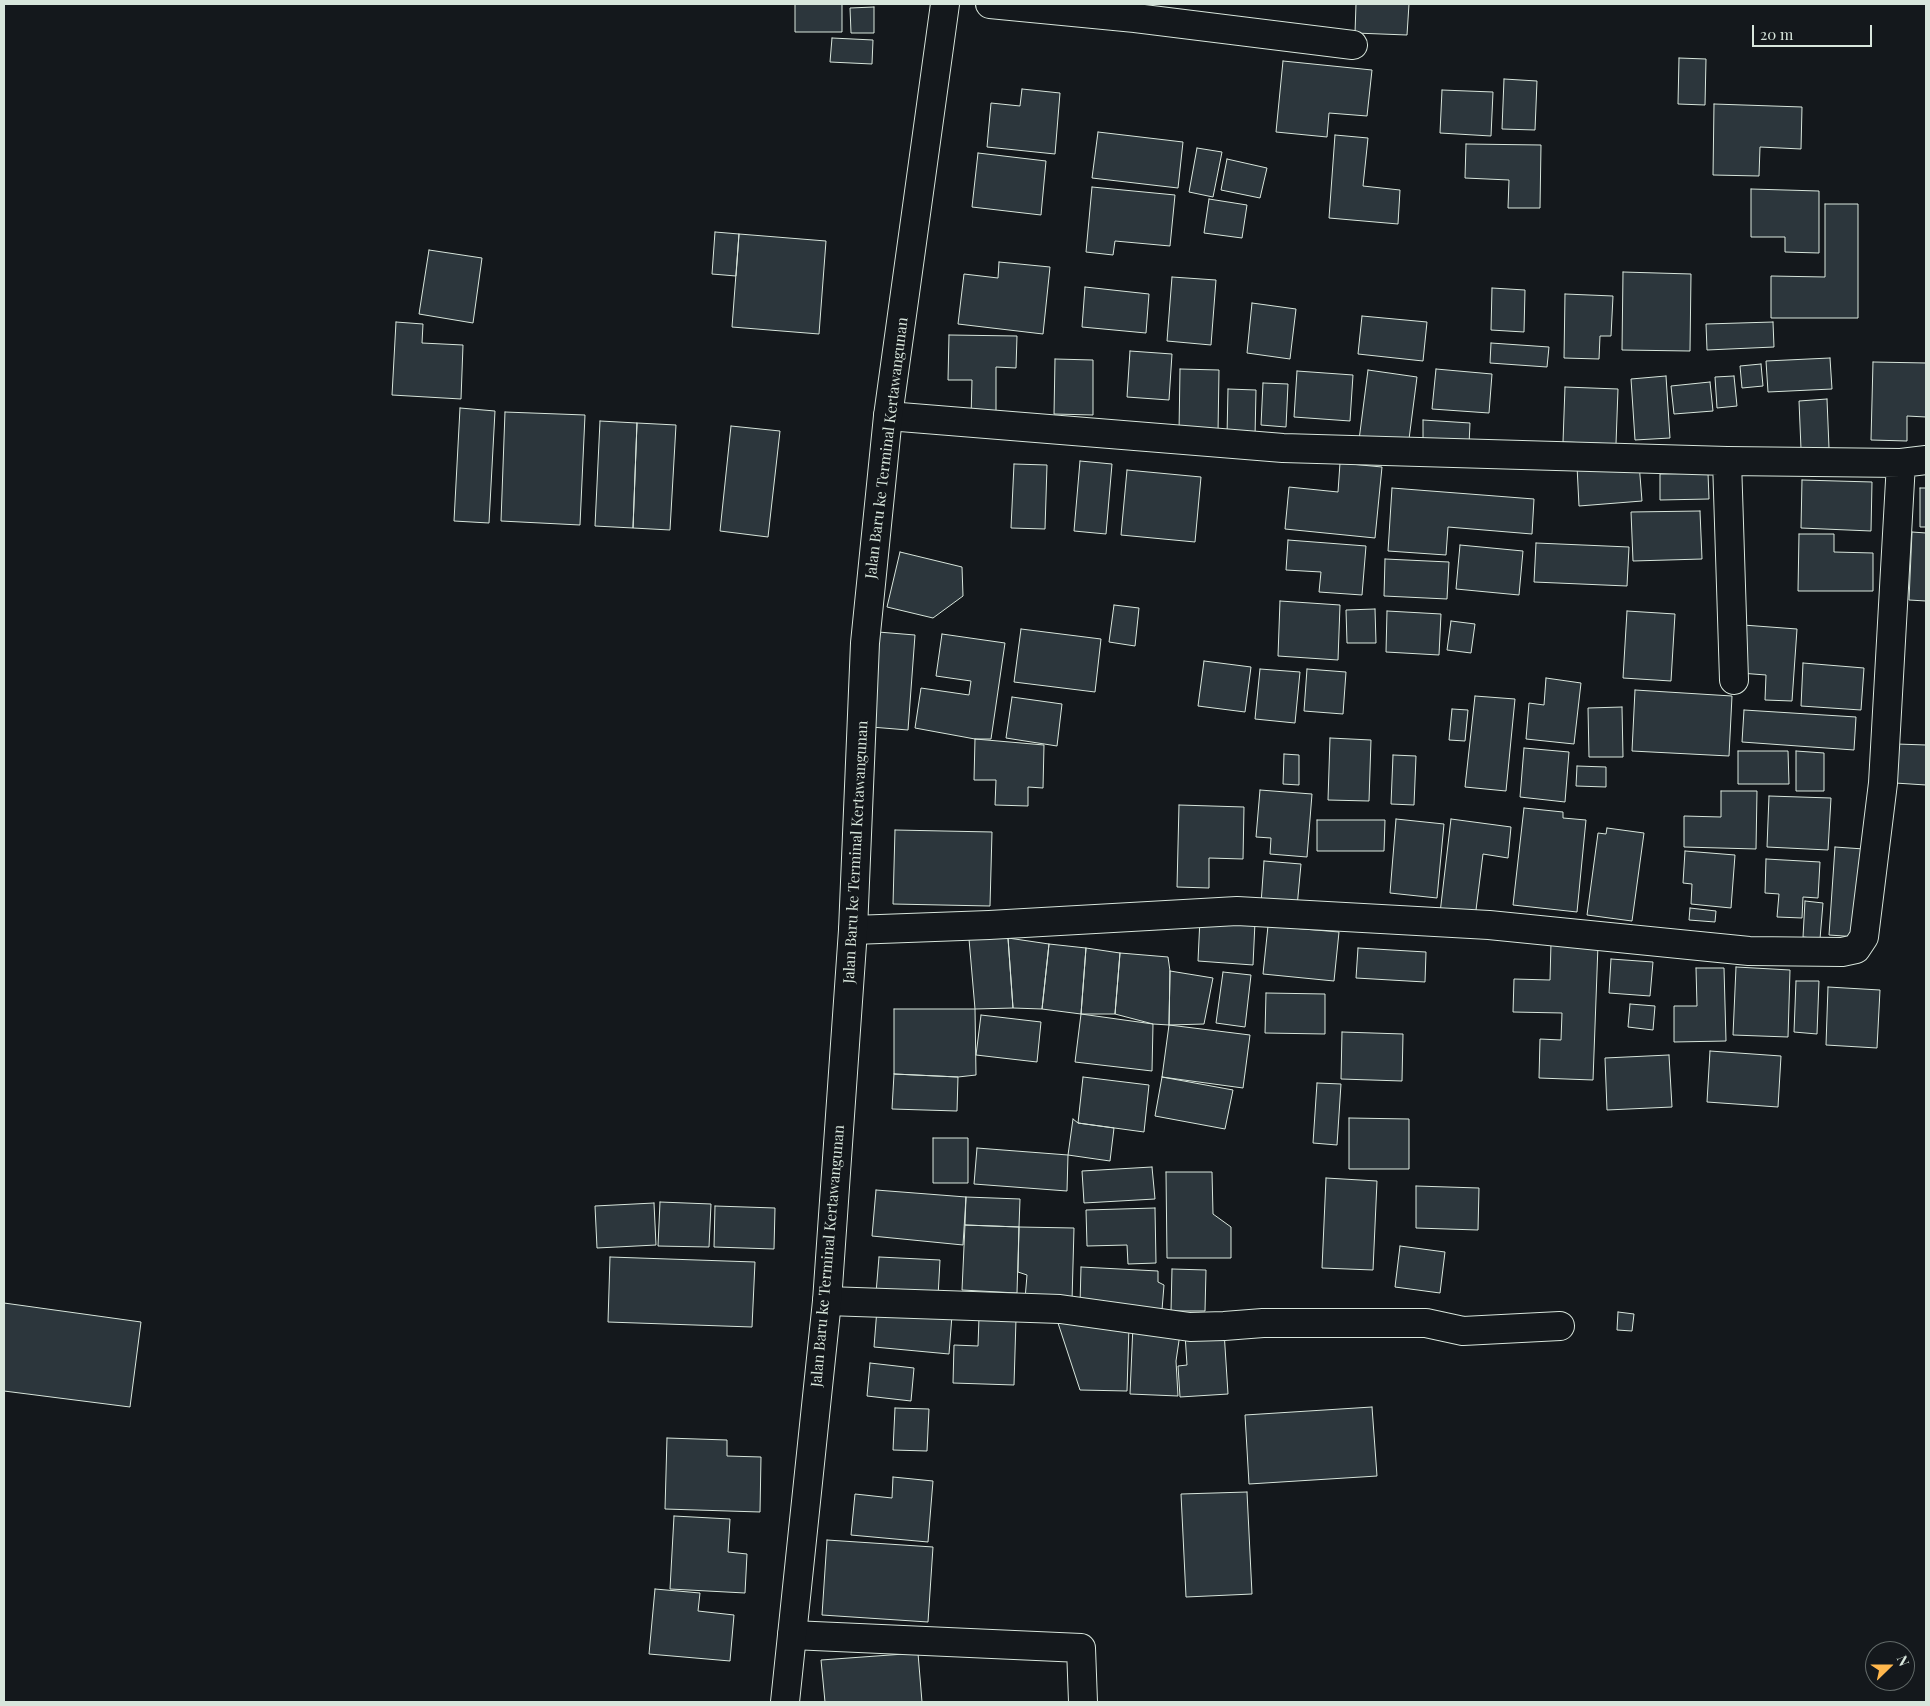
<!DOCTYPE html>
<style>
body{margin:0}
#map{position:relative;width:1930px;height:1706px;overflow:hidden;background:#14181c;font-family:"Playfair Display",serif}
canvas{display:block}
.frame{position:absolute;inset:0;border:5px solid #d8e6dc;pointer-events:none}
.north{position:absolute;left:1865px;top:1641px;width:50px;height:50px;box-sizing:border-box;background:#14181c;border:1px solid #626a69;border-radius:50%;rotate:68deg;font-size:14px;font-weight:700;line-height:20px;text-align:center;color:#d8e6dc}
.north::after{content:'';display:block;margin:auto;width:18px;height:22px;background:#ffb74d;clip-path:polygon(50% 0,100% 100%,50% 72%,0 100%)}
.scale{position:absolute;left:1752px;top:25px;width:120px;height:22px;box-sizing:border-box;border:2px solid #d8e6dc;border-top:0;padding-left:6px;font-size:15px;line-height:18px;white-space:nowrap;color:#d8e6dc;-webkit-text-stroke:4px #14181c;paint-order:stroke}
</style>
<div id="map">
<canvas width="1930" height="1706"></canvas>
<div class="frame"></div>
<div class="north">N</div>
<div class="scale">20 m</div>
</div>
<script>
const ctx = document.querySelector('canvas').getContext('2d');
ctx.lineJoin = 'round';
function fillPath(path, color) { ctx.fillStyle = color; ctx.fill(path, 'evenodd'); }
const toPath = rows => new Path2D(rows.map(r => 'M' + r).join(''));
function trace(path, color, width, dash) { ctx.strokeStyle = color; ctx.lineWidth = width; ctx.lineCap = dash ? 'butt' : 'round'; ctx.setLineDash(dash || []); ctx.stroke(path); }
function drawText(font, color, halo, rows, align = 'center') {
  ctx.font = font + ' "Playfair Display",serif'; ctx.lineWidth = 4; ctx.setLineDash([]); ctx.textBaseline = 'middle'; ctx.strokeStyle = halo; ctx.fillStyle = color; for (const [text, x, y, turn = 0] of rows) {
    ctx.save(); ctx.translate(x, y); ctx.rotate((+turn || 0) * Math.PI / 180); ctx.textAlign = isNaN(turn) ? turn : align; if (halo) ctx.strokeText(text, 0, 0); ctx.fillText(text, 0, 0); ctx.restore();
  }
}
const building = toPath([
 [795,4,842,4,842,32,795,32,795,4],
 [1356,4,1409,4,1407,35,1355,33,1356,4],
 [874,7,874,33,851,33,850,8,874,7],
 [832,38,873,40,872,64,830,62,832,38],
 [1679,58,1706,59,1705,105,1678,104,1679,58],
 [1283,61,1372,70,1367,116,1329,113,1327,137,1276,132,1283,61],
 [1504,79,1537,81,1535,130,1502,129,1504,79],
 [1022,89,1060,93,1055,154,987,147,991,103,1020,106,1022,89],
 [1442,90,1493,92,1491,136,1440,133,1442,90],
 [1714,104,1802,107,1801,149,1760,147,1759,176,1713,175,1714,104],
 [1098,132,1183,142,1178,188,1092,178,1098,132],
 [1335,135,1368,138,1363,186,1400,190,1398,224,1329,218,1335,135],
 [1466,144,1541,145,1540,208,1508,208,1509,180,1465,178,1466,144],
 [1197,148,1222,152,1213,197,1189,192,1197,148],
 [978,153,1046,161,1041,215,972,207,978,153],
 [1227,159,1267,168,1260,198,1221,190,1227,159],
 [1092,187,1175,195,1170,246,1115,241,1113,255,1086,252,1092,187],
 [1751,189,1819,191,1819,253,1785,252,1785,237,1751,237,1751,189],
 [1209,199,1247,205,1242,238,1204,233,1209,199],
 [1825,204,1858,204,1858,318,1771,318,1771,276,1825,277,1825,204],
 [715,232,739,234,736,276,712,274,715,232],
 [739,234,826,241,819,334,732,327,739,234],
 [429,250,482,258,473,323,419,314,429,250],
 [999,262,1050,267,1043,334,958,324,964,274,998,278,999,262],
 [1623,272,1691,274,1690,351,1622,350,1623,272],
 [1172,277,1216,280,1211,345,1167,341,1172,277],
 [1085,287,1149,294,1146,333,1082,327,1085,287],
 [1492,288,1525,290,1524,332,1491,330,1492,288],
 [1565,294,1613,296,1611,336,1600,336,1599,359,1564,358,1565,294],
 [1252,303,1296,309,1290,359,1247,353,1252,303],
 [1362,316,1427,322,1423,361,1358,354,1362,316],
 [396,322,423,324,422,343,463,345,461,399,392,395,396,322],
 [1773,322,1774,347,1707,350,1706,324,1773,322],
 [949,335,1017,336,1016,368,996,367,996,418,971,418,972,380,948,380,949,335],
 [1491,343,1549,347,1547,367,1490,363,1491,343],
 [1130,351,1172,354,1169,400,1127,397,1130,351],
 [1830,358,1832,389,1768,392,1766,361,1830,358],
 [1055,359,1093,360,1093,415,1054,414,1055,359],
 [1873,362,1926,363,1926,417,1907,416,1907,441,1871,440,1873,362],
 [1761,364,1763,386,1742,388,1740,366,1761,364],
 [1180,369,1219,370,1218,433,1179,432,1180,369],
 [1436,369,1492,374,1489,413,1432,409,1436,369],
 [1368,370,1417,377,1408,447,1359,440,1368,370],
 [1297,371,1353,375,1350,421,1294,417,1297,371],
 [1666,376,1670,438,1635,440,1631,379,1666,376],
 [1734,376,1737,406,1717,408,1715,377,1734,376],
 [1710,382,1713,411,1674,414,1671,386,1710,382],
 [1263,383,1288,384,1286,427,1261,425,1263,383],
 [1565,387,1618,389,1616,444,1563,442,1565,387],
 [1228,389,1256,390,1255,437,1227,436,1228,389],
 [1827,399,1829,448,1801,449,1799,401,1827,399],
 [460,408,495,411,489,523,454,521,460,408],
 [505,412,585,415,580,525,501,521,505,412],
 [1423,420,1470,423,1469,445,1423,443,1423,420],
 [600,421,637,423,633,528,595,526,600,421],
 [637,423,676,425,670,530,633,528,637,423],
 [731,426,780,431,768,537,720,531,731,426],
 [1080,461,1112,464,1106,534,1074,531,1080,461],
 [1340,463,1382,467,1375,538,1285,529,1289,487,1338,492,1340,463],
 [1639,463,1642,501,1579,506,1577,466,1639,463],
 [1014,464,1047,465,1045,529,1011,528,1014,464],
 [1127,470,1201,477,1195,542,1121,535,1127,470],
 [1708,473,1709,499,1660,500,1660,474,1708,473],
 [1802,480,1872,482,1871,531,1801,528,1802,480],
 [1392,488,1534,499,1532,534,1448,527,1446,555,1388,551,1392,488],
 [1920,488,1926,488,1926,527,1920,527,1920,488],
 [1700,511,1702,559,1633,561,1631,512,1700,511],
 [1912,532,1926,533,1926,601,1909,600,1912,532],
 [1799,534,1834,534,1834,552,1873,553,1873,591,1798,591,1799,534],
 [1288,540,1366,546,1362,595,1319,592,1321,572,1286,570,1288,540],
 [1536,543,1629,547,1627,586,1534,582,1536,543],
 [1460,545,1523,551,1519,595,1456,589,1460,545],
 [900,552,962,567,963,596,933,618,887,607,900,552],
 [1385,559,1449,562,1447,599,1384,596,1385,559],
 [1280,601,1340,605,1338,660,1278,656,1280,601],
 [1114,605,1139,608,1135,646,1109,642,1114,605],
 [1375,609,1376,643,1347,643,1346,610,1375,609],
 [1387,611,1441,614,1439,655,1386,652,1387,611],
 [1627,611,1675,614,1671,681,1623,678,1627,611],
 [1451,621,1475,624,1471,653,1447,650,1451,621],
 [1743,625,1797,629,1792,701,1765,700,1766,675,1740,673,1743,625],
 [1021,629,1101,639,1095,692,1014,682,1021,629],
 [878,632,915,635,908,730,871,727,878,632],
 [942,634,1005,643,991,739,975,739,915,728,921,688,969,695,971,681,936,676,942,634],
 [1204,661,1251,667,1245,712,1198,706,1204,661],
 [1803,663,1864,668,1861,710,1801,706,1803,663],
 [1260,669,1300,672,1295,723,1255,719,1260,669],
 [1307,669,1346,672,1343,714,1304,711,1307,669],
 [1546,678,1581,683,1574,744,1526,739,1529,703,1544,705,1546,678],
 [1635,690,1732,696,1729,756,1632,751,1635,690],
 [1475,696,1515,699,1506,791,1465,787,1475,696],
 [1012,697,1062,704,1057,746,1006,738,1012,697],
 [1622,707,1623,757,1589,757,1588,708,1622,707],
 [1452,709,1468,710,1465,741,1449,740,1452,709],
 [1744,710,1856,717,1854,750,1742,742,1744,710],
 [1330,738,1371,740,1369,801,1328,800,1330,738],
 [975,739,1044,745,1043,788,1028,787,1028,806,995,805,996,780,974,780,975,739],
 [1897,744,1926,745,1926,785,1895,783,1897,744],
 [1524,748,1569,752,1565,802,1520,797,1524,748],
 [1738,751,1788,751,1789,784,1738,784,1738,751],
 [1796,751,1824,753,1824,791,1796,791,1796,751],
 [1284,754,1299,755,1299,785,1283,784,1284,754],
 [1393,755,1416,756,1414,805,1391,804,1393,755],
 [1577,766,1606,767,1606,787,1576,786,1577,766],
 [1260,790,1312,794,1307,857,1270,854,1271,838,1256,837,1260,790],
 [1721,791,1757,791,1756,849,1684,847,1684,816,1721,817,1721,791],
 [1769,796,1831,798,1828,850,1767,847,1769,796],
 [1179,805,1244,807,1243,859,1209,858,1209,888,1177,887,1179,805],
 [1524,808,1563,812,1563,818,1586,820,1577,912,1513,905,1524,808],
 [1396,819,1444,824,1437,898,1390,893,1396,819],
 [1451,819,1511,827,1508,858,1483,854,1475,918,1440,913,1451,819],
 [1317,820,1385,820,1384,851,1317,851,1317,820],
 [1607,828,1644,833,1632,921,1587,915,1598,833,1606,834,1607,828],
 [895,830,992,832,990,906,893,904,895,830],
 [1835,847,1864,849,1858,937,1829,935,1835,847],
 [1685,851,1735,855,1731,908,1691,904,1692,884,1683,883,1685,851],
 [1766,859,1820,862,1818,898,1803,897,1802,918,1777,917,1779,894,1765,893,1766,859],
 [1264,861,1301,864,1297,907,1261,904,1264,861],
 [1805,901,1823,903,1820,939,1803,937,1805,901],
 [1690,908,1716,911,1715,922,1689,920,1690,908],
 [1200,918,1255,922,1253,965,1198,961,1200,918],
 [1268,926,1339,932,1334,981,1263,974,1268,926],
 [1008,938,1013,1008,975,1009,969,939,1008,938],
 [1008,938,1049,944,1042,1009,1013,1008,1008,938],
 [1551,943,1598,945,1593,1080,1539,1078,1540,1039,1561,1040,1562,1013,1513,1012,1514,979,1550,980,1551,943],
 [1049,944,1086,948,1081,1014,1042,1009,1049,944],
 [1086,948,1120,953,1115,1014,1081,1014,1086,948],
 [1358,948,1426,952,1425,982,1356,978,1358,948],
 [1120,953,1168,957,1170,971,1169,1025,1153,1024,1115,1014,1120,953],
 [1611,959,1653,962,1650,996,1609,993,1611,959],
 [1736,967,1790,970,1788,1037,1733,1035,1736,967],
 [1696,968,1724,968,1726,1041,1674,1042,1674,1006,1697,1006,1696,968],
 [1170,971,1213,978,1204,1024,1169,1025,1170,971],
 [1223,972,1251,975,1245,1027,1216,1023,1223,972],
 [1796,981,1819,981,1817,1034,1794,1032,1796,981],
 [1828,987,1880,990,1877,1048,1826,1045,1828,987],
 [1266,993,1325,994,1325,1034,1265,1033,1266,993],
 [1630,1004,1655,1006,1653,1030,1628,1027,1630,1004],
 [894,1009,975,1009,976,1075,958,1077,894,1074,894,1009],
 [1081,1014,1153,1024,1152,1071,1075,1062,1081,1014],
 [981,1015,1041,1022,1037,1062,976,1055,981,1015],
 [1169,1025,1250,1035,1243,1088,1162,1077,1169,1025],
 [1342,1032,1403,1034,1402,1081,1341,1079,1342,1032],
 [1710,1051,1781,1056,1778,1107,1707,1102,1710,1051],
 [1669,1055,1672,1107,1607,1110,1605,1058,1669,1055],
 [894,1074,958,1077,957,1111,892,1109,894,1074],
 [1083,1077,1149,1085,1144,1132,1078,1123,1083,1077],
 [1162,1077,1233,1090,1225,1129,1155,1116,1162,1077],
 [1317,1083,1341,1084,1337,1145,1313,1143,1317,1083],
 [1349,1118,1409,1119,1409,1169,1349,1169,1349,1118],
 [1073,1119,1078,1123,1114,1128,1110,1161,1068,1155,1073,1119],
 [933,1138,968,1138,968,1183,933,1183,933,1138],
 [977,1148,1068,1155,1067,1191,974,1184,977,1148],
 [1152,1167,1155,1199,1084,1203,1082,1171,1152,1167],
 [1166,1172,1212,1172,1213,1214,1231,1227,1231,1258,1167,1258,1166,1172],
 [1326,1178,1377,1181,1373,1270,1322,1268,1326,1178],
 [1416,1186,1479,1188,1478,1230,1416,1228,1416,1186],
 [876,1190,966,1197,963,1245,872,1236,876,1190],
 [966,1197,1020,1199,1019,1227,965,1225,966,1197],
 [660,1202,711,1204,709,1247,658,1246,660,1202],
 [654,1203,656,1245,597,1248,595,1206,654,1203],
 [715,1206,775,1208,774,1249,714,1247,715,1206],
 [1155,1208,1156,1263,1128,1264,1127,1245,1087,1246,1086,1210,1155,1208],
 [965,1225,1019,1227,1017,1293,962,1290,965,1225],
 [1019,1227,1074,1228,1072,1301,1025,1299,1027,1275,1018,1272,1019,1227],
 [1400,1246,1445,1252,1440,1293,1395,1287,1400,1246],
 [610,1257,755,1262,752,1327,608,1322,610,1257],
 [879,1257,940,1260,938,1297,876,1293,879,1257],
 [1081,1267,1158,1271,1158,1282,1164,1285,1162,1310,1080,1305,1081,1267],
 [1172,1269,1206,1270,1205,1311,1171,1311,1172,1269],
 [4,1303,141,1322,130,1407,4,1391,4,1303],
 [877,1309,952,1315,949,1354,874,1347,877,1309],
 [1618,1312,1634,1314,1632,1331,1617,1330,1618,1312],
 [1056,1317,1129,1326,1127,1391,1080,1390,1056,1317],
 [979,1318,1016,1319,1014,1385,953,1383,954,1345,978,1346,979,1318],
 [1133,1325,1181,1327,1176,1361,1178,1396,1130,1394,1133,1325],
 [1224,1331,1228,1394,1180,1397,1178,1366,1187,1365,1185,1334,1224,1331],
 [870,1363,914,1368,911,1401,867,1396,870,1363],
 [1372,1407,1377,1476,1249,1484,1245,1415,1372,1407],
 [895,1408,929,1409,927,1451,893,1450,895,1408],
 [667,1438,727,1440,727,1456,761,1457,760,1512,665,1509,667,1438],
 [893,1477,933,1481,928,1542,851,1535,855,1494,892,1498,893,1477],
 [1247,1492,1252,1594,1186,1597,1181,1494,1247,1492],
 [674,1516,730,1519,728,1552,747,1554,745,1593,670,1589,674,1516],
 [827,1540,933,1547,928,1622,822,1615,827,1540],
 [655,1589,700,1593,698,1611,734,1615,730,1661,649,1654,655,1589],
 [918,1653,922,1702,825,1702,821,1660,918,1653]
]);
fillPath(building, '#2c363c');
trace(building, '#d8e6dc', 1);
const minor = toPath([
 [990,4,1135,18,1353,45],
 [888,416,1283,448,1727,461,1901,463,1926,460],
 [1727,461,1734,680],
 [853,930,989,925,1237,911,1489,925,1749,951,1842,952,1856,949,1864,937,1883,783,1901,463],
 [827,1301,1060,1309,1190,1327,1224,1326,1263,1323,1426,1323,1463,1331,1560,1326],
 [792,1635,1081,1648,1083,1702]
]);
const secondary = toPath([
 [785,1702,827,1301,853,930,865,643,888,416,945,4]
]);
trace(minor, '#d8e6dc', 30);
trace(secondary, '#d8e6dc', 30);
trace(minor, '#14181c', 28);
trace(secondary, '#14181c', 28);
drawText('15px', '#d8e6dc', '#14181c', [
 ["Jalan Baru ke Terminal Kertawangunan",887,448,-83],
 ["Jalan Baru ke Terminal Kertawangunan",856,852,-87],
 ["Jalan Baru ke Terminal Kertawangunan",828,1256,-85]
]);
</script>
